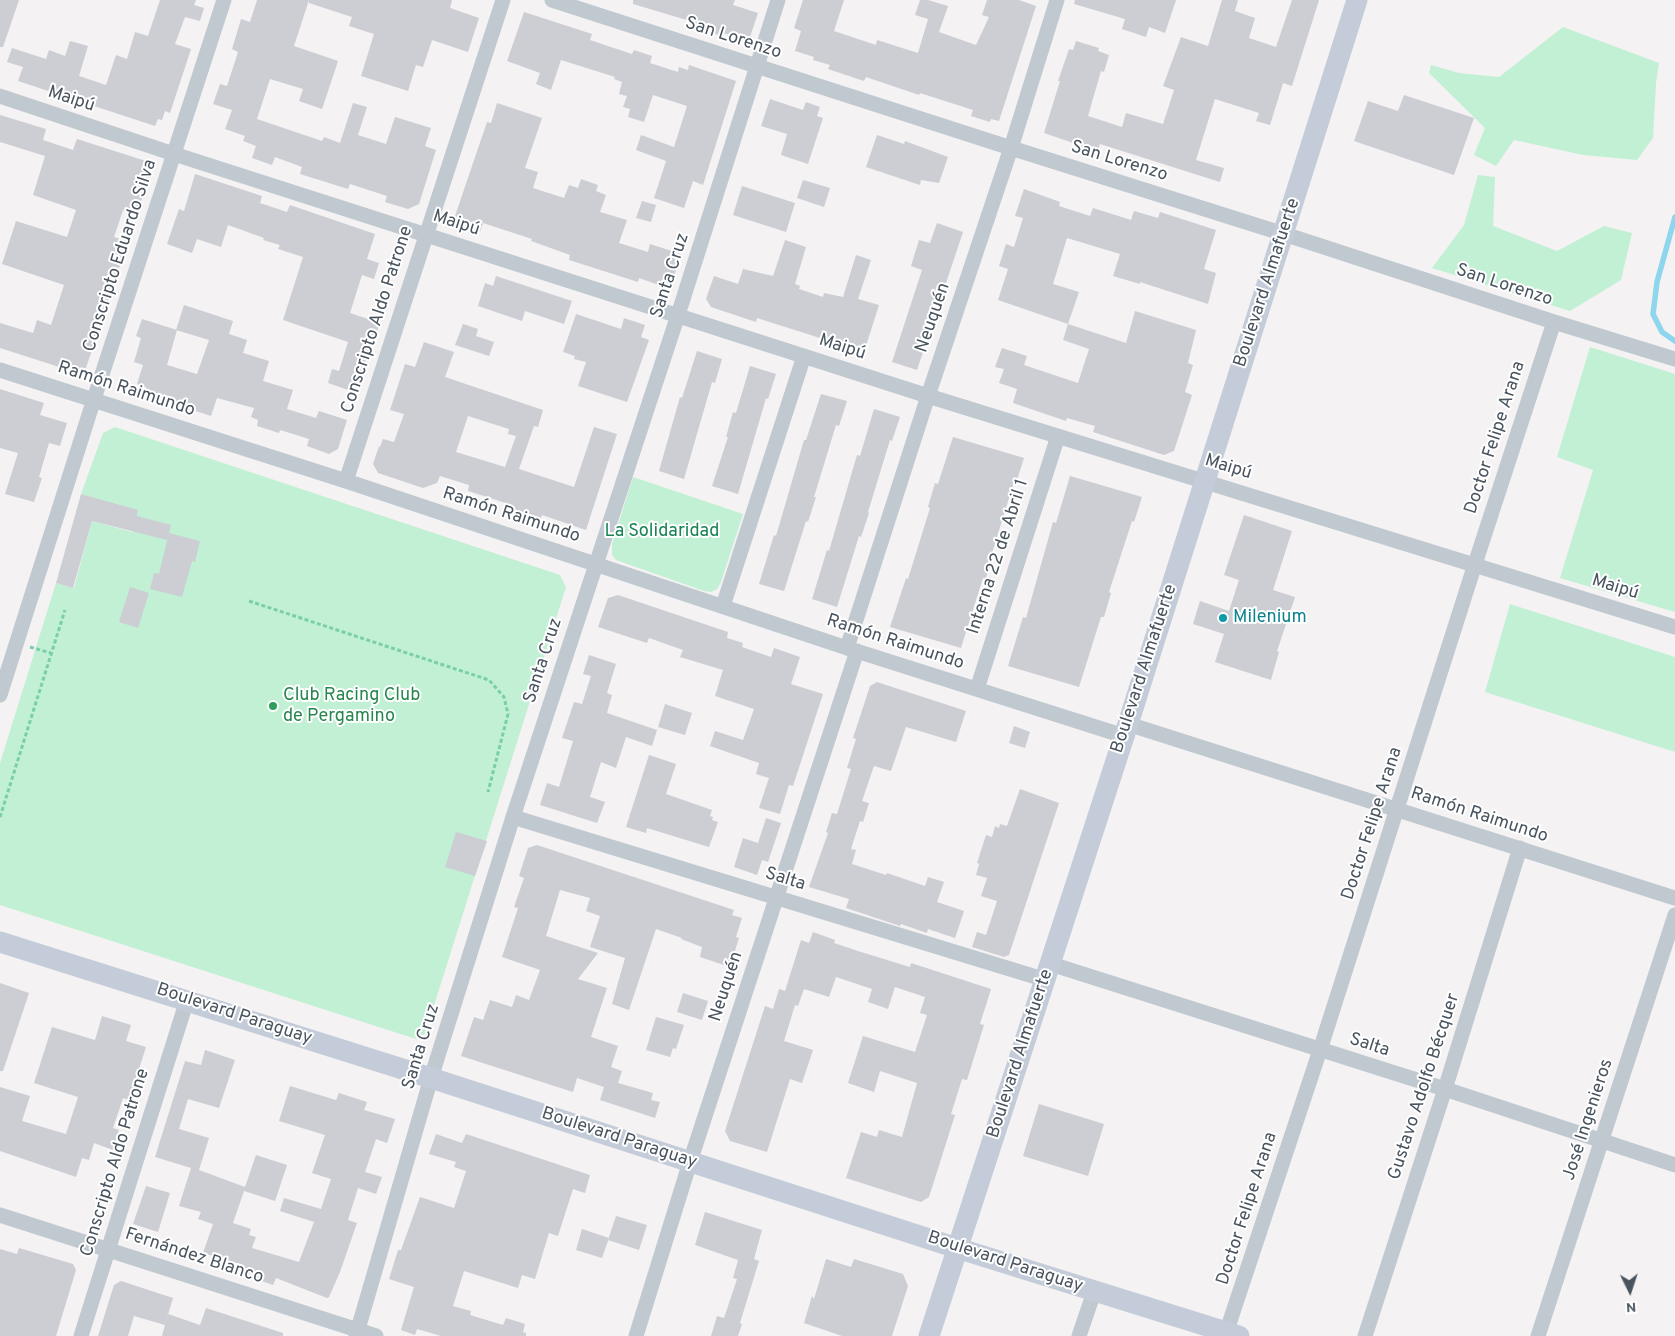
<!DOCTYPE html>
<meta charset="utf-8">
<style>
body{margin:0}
#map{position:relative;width:1675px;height:1336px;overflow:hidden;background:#f4f2f2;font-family:Overpass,sans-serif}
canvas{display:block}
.north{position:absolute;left:1605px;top:1266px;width:50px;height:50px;-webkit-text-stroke:4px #fff;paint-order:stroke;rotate:176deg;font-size:14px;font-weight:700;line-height:20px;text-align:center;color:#49545f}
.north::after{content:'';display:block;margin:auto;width:18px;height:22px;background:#49545f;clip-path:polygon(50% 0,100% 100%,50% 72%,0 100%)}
</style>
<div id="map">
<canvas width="1675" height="1336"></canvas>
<div class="north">N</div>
</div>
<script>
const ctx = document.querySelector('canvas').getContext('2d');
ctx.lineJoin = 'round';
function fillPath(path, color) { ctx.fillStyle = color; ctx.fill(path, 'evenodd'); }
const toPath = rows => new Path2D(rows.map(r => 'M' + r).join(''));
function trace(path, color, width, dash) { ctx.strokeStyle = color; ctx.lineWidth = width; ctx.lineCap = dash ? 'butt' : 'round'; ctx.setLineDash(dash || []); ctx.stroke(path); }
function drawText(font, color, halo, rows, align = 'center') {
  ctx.font = font + ' Overpass,sans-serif'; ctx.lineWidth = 4; ctx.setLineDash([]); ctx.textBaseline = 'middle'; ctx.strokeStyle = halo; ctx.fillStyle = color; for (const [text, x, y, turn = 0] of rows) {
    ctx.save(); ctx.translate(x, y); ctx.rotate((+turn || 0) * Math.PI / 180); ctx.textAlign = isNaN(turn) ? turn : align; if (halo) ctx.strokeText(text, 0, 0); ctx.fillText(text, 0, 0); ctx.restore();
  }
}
fillPath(toPath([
 [1563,27,1659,63,1656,83,1653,138,1637,160,1583,155,1514,140,1496,166,1474,155,1485,128,1429,73,1431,65,1459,73,1499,77],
 [1478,175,1495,177,1493,226,1557,251,1604,226,1632,233,1621,280,1570,311,1432,268,1464,225],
 [1590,347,1675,374,1675,612,1560,578,1593,470,1557,457],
 [115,427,560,575,566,587,425,1034,416,1039,0,905,0,763,56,583,74,588,92,521,132,532,138,511,81,494,103,433],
 [633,477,743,514,721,582,717,589,711,592,704,591,616,560,612,555,612,544],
 [1510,604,1675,657,1675,752,1485,692]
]), '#c1f0d5');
trace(toPath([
 [1675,217,1657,282,1653,314,1662,332,1675,341]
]), '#8ed6ed', 5.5);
fillPath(toPath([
 [0,0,19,0,3,47,0,47],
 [160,0,196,0,194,5,204,8,200,21,185,17,175,44,191,49,170,113,165,111,162,120,158,119,155,126,18,81,23,67,7,62,12,48,46,59,49,50,65,56,70,41,88,46,79,76,106,85,116,55,127,59,135,32,148,36],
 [257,0,309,0,294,46,338,61,322,109,299,101,303,89,270,79,257,119,322,141,324,137,340,143,353,103,367,107,358,135,386,144,395,117,431,128,425,146,436,150,419,204,408,209,385,202,387,196,350,184,348,189,300,174,302,167,275,157,272,165,252,158,256,146,243,141,245,136,225,129,232,110,213,104,220,84,227,86,238,52,232,49,241,19,250,22],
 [309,0,452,0,450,8,479,18,468,52,432,40,423,67,416,65,408,91,361,76,374,34,349,26,352,17,309,3],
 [633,0,735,0,733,5,758,13,750,37,744,36,743,39,720,32,719,35,688,25,690,21,633,4],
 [803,0,844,0,834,31,876,45,877,40,918,53,928,19,915,15,920,0,928,0,948,6,939,32,976,45,989,17,982,15,987,0,1019,0,1036,6,999,121,991,119,990,122,971,116,973,110,920,93,919,95,866,77,864,81,828,69,830,65,813,60,814,57,795,51,801,31,794,28],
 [1075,0,1176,0,1165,33,1149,27,1146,37,1122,29,1125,19,1074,4],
 [1222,0,1238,0,1235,11,1255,18,1249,38,1276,47,1292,0,1319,0,1292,86,1283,83,1270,125,1256,121,1259,113,1215,99,1196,160,1224,168,1220,182,1100,144,1096,157,1077,151,1079,145,1044,133,1060,81,1058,81,1069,49,1073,50,1076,41,1099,48,1098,51,1109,55,1104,72,1101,71,1088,116,1122,127,1126,113,1163,124,1174,90,1163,86,1181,37,1208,46],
 [524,12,592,34,590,40,632,54,634,50,652,56,650,63,678,72,679,67,688,70,689,65,736,81,703,185,693,181,684,208,654,198,666,161,636,150,641,135,674,147,687,106,653,95,644,122,628,117,630,109,623,107,627,96,619,94,622,82,614,79,615,77,561,60,551,90,536,84,540,73,507,61],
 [1404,95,1474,118,1454,175,1354,141,1368,101,1398,111],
 [770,99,803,110,806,102,820,107,817,116,823,118,808,164,781,155,787,134,761,126],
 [497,103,542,118,525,168,538,172,533,188,564,198,569,185,578,188,581,179,598,185,596,191,606,195,600,212,627,220,619,243,648,252,650,244,681,254,670,289,639,278,638,282,569,260,570,255,531,241,532,239,483,223,480,232,461,225,455,216,487,122,491,123],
 [0,115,46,129,43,140,73,150,77,139,149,162,152,168,137,214,123,210,114,237,128,241,86,368,82,370,81,374,0,348,0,323,33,333,37,320,51,325,64,285,2,264,16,221,67,237,76,210,33,195,45,156,0,142],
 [877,135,904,144,905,141,948,157,939,183,921,180,920,185,866,167],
 [195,174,262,196,260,203,287,212,290,205,375,234,367,259,379,263,374,279,362,275,350,313,380,323,371,349,369,349,357,393,328,383,332,369,339,371,348,342,283,320,303,257,278,249,280,245,263,240,264,238,228,225,221,247,197,239,192,253,167,244,179,209,184,211],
 [803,180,830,188,824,207,797,198],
 [742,186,795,203,786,232,733,215],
 [1024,189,1060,202,1059,206,1090,216,1093,208,1131,220,1134,211,1158,218,1160,212,1216,230,1204,269,1216,273,1208,304,1140,282,1140,284,1113,276,1120,254,1067,238,1053,284,1079,292,1068,324,998,300,1008,269,999,266,1006,244,1014,247,1023,218,1015,216],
 [642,201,656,205,651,222,636,218],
 [937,223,963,232,917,370,892,362,922,270,911,266,919,240,930,243],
 [785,240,806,247,795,284,800,286,799,289,823,297,824,293,843,297,856,255,871,260,858,299,879,305,864,352,757,318,756,322,711,307,706,299,714,276,738,284,743,269,773,276],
 [496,276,572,301,564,324,525,311,522,321,478,306,485,283,493,286],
 [184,305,233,321,229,334,247,340,243,353,269,361,263,381,293,390,287,409,316,418,319,411,347,420,338,449,329,454,307,446,309,439,280,430,279,433,257,426,258,420,251,417,254,408,217,398,211,416,144,394,146,387,137,384,143,365,134,362,141,338,136,336,142,319,177,330,167,365,197,374,209,340,176,330],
 [1135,311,1196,330,1188,363,1193,365,1185,392,1192,395,1174,451,1164,455,1093,432,1095,426,1067,418,1066,421,1013,403,1017,389,999,383,1004,369,995,367,1002,348,1027,356,1024,365,1078,383,1089,349,1063,340,1068,324,1126,343],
 [576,314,621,329,624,318,645,325,641,337,649,340,627,402,578,386,586,362,574,359,575,356,563,352],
 [463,324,478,329,476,336,494,342,489,356,455,345],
 [424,342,454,352,445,377,543,410,538,427,534,426,519,469,574,487,594,427,617,434,586,530,542,515,541,518,511,508,512,505,468,491,469,485,440,476,437,483,423,488,378,473,373,464,379,446,380,447,383,439,394,442,404,414,390,410,405,364,415,367],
 [468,416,509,429,508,434,516,436,505,467,456,452],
 [697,351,722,359,715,383,712,382,684,479,659,471,680,397,682,398],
 [750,366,776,374,768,399,766,398,738,494,712,486,728,437,726,437,733,412,736,413],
 [0,389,44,403,40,415,67,423,60,446,49,443,39,477,42,478,34,502,5,494,18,453,0,448],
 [821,394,847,401,839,426,836,425,814,497,816,497,808,522,806,521,784,591,759,584,774,535,776,536,804,440,806,440],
 [874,409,900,417,892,441,890,440,868,512,869,513,861,537,859,536,837,607,812,599,827,550,829,551,857,455,860,456],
 [953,437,1024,458,1016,483,1014,482,992,553,993,554,986,578,983,578,961,648,890,627,906,578,908,579,930,508,928,507,935,483,938,484],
 [1070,476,1142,497,1134,522,1132,521,1109,592,1111,593,1104,617,1101,617,1079,687,1008,666,1023,617,1026,618,1053,522,1056,523],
 [81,494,138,510,137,516,171,525,167,540,92,521,73,588,56,583],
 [1244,515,1292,531,1273,590,1295,597,1277,651,1279,652,1271,680,1215,662,1224,634,1193,624,1200,601,1229,611,1239,580,1224,575],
 [169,533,200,541,195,562,192,561,182,597,150,589,154,573,159,574],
 [130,587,149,593,138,628,119,622],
 [618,595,728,632,727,638,743,643,742,647,771,657,774,648,800,657,791,684,823,694,793,786,789,785,780,814,759,808,769,778,756,774,759,763,710,746,715,731,743,740,754,709,715,696,723,670,680,657,683,650,649,638,647,643,598,627,608,598],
 [589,655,616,664,607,693,612,695,607,713,657,730,652,746,626,737,616,768,601,762,590,797,605,802,597,823,540,805,547,783,559,787,573,741,562,738,574,702,582,704,591,676,583,674],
 [877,682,966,711,956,742,906,727,891,771,874,766,862,801,869,803,863,822,860,821,851,849,856,850,852,864,886,875,887,873,925,886,928,877,944,882,937,902,964,911,955,938,928,929,927,933,901,924,900,926,846,908,849,899,809,887,828,833,826,832,832,813,837,814,851,769,847,768,856,739,853,738,870,686],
 [665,704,692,713,685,735,658,727],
 [1014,726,1030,732,1025,748,1009,743],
 [649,755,676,764,666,794,712,810,710,816,713,817,712,820,718,822,709,847,647,828,646,833,626,827],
 [1020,789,1059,803,1009,955,1004,957,972,947,977,932,986,935,997,901,981,896,987,878,976,875,979,864,977,863,986,835,992,837,995,826,999,828,1000,824,1007,826],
 [766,818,781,823,768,862,762,860,757,875,734,867,743,838,758,843],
 [456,832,487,841,475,876,445,867],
 [537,845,734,910,732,915,742,918,736,937,739,938,730,967,700,957,702,947,681,939,682,938,656,929,629,1010,612,1004,625,958,590,947,600,916,586,911,590,898,560,890,546,936,598,953,578,979,607,988,591,1037,618,1046,611,1067,622,1071,618,1083,653,1093,651,1100,660,1102,655,1118,600,1100,604,1087,577,1078,573,1092,461,1056,474,1017,483,1020,490,1000,512,1007,516,995,529,1000,540,970,502,957,518,908,514,907,524,878,519,876,528,848],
 [813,932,835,940,834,943,861,952,910,967,911,963,991,989,980,1024,984,1025,967,1080,962,1079,951,1114,955,1115,929,1197,921,1202,846,1178,861,1132,877,1137,879,1130,902,1137,917,1083,880,1071,874,1092,848,1083,863,1036,915,1052,927,1015,920,1013,925,997,895,987,888,1009,868,1002,872,989,836,977,829,997,804,989,798,1006,795,1005,784,1041,813,1050,802,1083,790,1079,767,1152,730,1141,725,1131,765,1006,773,1009,779,989,785,991,801,940,809,943],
 [0,983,29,993,3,1071,0,1071],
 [683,993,708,1001,702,1020,677,1012],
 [102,1016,131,1025,126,1041,146,1047,129,1100,123,1098,113,1128,119,1130,113,1150,94,1143,89,1160,82,1158,76,1177,0,1151,0,1087,30,1096,22,1121,66,1134,78,1097,34,1083,52,1027,95,1040],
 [656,1017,684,1025,676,1049,673,1048,670,1057,646,1050],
 [205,1050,235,1060,219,1108,188,1099,179,1129,209,1138,199,1170,245,1187,256,1155,287,1165,275,1201,244,1191,233,1223,251,1229,249,1235,256,1237,252,1248,299,1262,314,1222,280,1211,284,1198,321,1209,331,1179,312,1173,325,1135,279,1121,290,1086,336,1100,339,1093,367,1102,364,1110,395,1119,387,1143,376,1139,365,1172,382,1177,376,1194,358,1188,348,1220,357,1223,340,1272,329,1297,327,1298,276,1278,273,1285,238,1273,240,1264,203,1253,213,1224,198,1219,201,1212,179,1206,191,1168,155,1157,185,1061,201,1065],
 [1039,1104,1104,1124,1088,1176,1023,1156],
 [436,1134,462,1143,466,1134,590,1175,585,1193,573,1189,558,1236,549,1233,535,1279,522,1275,518,1288,464,1271,453,1306,471,1311,470,1315,503,1325,506,1318,525,1324,523,1332,526,1333,526,1336,441,1336,417,1329,415,1335,401,1330,414,1287,389,1279,398,1250,401,1250,420,1197,454,1208,466,1171,454,1167,456,1162,429,1154],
 [146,1186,170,1193,158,1232,133,1224],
 [705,1212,762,1230,754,1259,759,1261,740,1323,742,1324,738,1336,711,1336,717,1316,724,1318,737,1279,733,1278,738,1260,695,1245],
 [616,1216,647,1225,639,1250,608,1240],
 [582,1229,609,1238,602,1258,576,1250],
 [19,1248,73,1264,76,1270,56,1336,0,1336,0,1249,17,1254],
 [826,1259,851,1267,854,1259,903,1274,908,1286,892,1336,842,1336,804,1323,812,1296,814,1299],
 [121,1281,173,1298,165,1325,134,1316,128,1336,98,1336,114,1285],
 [206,1308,283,1333,283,1336,162,1336,168,1314,200,1325]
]), '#ccced4');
trace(toPath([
 [249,601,489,680,504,697,508,714,488,792],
 [30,647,51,653],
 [0,817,65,610]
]), '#79cfa7', 3, [4, 2.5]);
trace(toPath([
 [552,0,1011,148,1284,234,1554,322,1675,359],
 [0,96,174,154,928,396,1675,627],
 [0,370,346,481,847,648,1124,736],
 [346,481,503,0],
 [723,606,804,356],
 [847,648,928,396,1011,148,1057,0],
 [977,689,1058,436],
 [0,695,94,399,224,0],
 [1128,724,1675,898],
 [513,817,1046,980],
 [1051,964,1445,1089,1675,1165],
 [0,1215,376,1336],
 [81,1336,187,1000],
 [356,1336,431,1078,513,817,678,315,778,0],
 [636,1336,690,1162,857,651],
 [1079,1336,1094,1292],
 [1225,1336,1320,1050,1475,564,1554,322],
 [1365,1336,1445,1089,1520,848],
 [1538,1336,1675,915]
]), '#c0c8d0', 15);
trace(toPath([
 [0,942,431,1078,957,1248,1239,1336],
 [929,1336,1128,724,1357,0]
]), '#c3ccd8', 21);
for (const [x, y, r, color] of [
 [1223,618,5,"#0f9aa8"],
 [273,706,5,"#2e9e5b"]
]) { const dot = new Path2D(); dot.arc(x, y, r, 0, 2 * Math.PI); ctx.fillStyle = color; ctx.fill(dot); trace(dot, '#fff', 2); }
drawText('18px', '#49545f', '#fff', [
 ["San Lorenzo",733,39,18],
 ["Maipú",71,100,18],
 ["San Lorenzo",1119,162,17],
 ["Maipú",456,224,18],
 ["Conscripto Eduardo Silva",121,256,-72],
 ["Santa Cruz",671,276,-72],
 ["Boulevard Almafuerte",1268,283,-72],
 ["San Lorenzo",1504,286,18],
 ["Neuquén",934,318,-71],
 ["Conscripto Aldo Patrone",378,320,-72],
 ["Maipú",842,348,18],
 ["Ramón Raimundo",126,390,18],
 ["Doctor Felipe Arana",1496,438,-72],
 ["Maipú",1228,468,17],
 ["Ramón Raimundo",511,516,18],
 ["Interna 22 de Abril 1",999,557,-72],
 ["Maipú",1615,588,17],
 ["Ramón Raimundo",895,643,18],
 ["Santa Cruz",544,661,-72],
 ["Boulevard Almafuerte",1145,669,-72],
 ["Ramón Raimundo",1479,816,18],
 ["Doctor Felipe Arana",1373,824,-72],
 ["Salta",785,880,17],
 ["Neuquén",727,987,-72],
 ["Boulevard Paraguay",234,1015,18],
 ["Salta",1369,1046,18],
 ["Santa Cruz",422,1047,-73],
 ["Boulevard Almafuerte",1021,1054,-72],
 ["Gustavo Adolfo Bécquer",1425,1087,-72],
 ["José Ingenieros",1589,1120,-72],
 ["Boulevard Paraguay",619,1139,18],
 ["Conscripto Aldo Patrone",116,1163,-73],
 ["Doctor Felipe Arana",1248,1209,-72],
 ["Fernández Blanco",194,1257,18],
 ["Boulevard Paraguay",1005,1263,18]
]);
drawText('18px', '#178351', '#fff', [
 ["La Solidaridad",662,532]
]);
drawText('18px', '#0d838f', '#fff', [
 ["Milenium",1233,618]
], 'left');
drawText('18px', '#27864d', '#fff', [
 ["Club Racing Club",283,696],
 ["de Pergamino",283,717]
], 'left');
</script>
